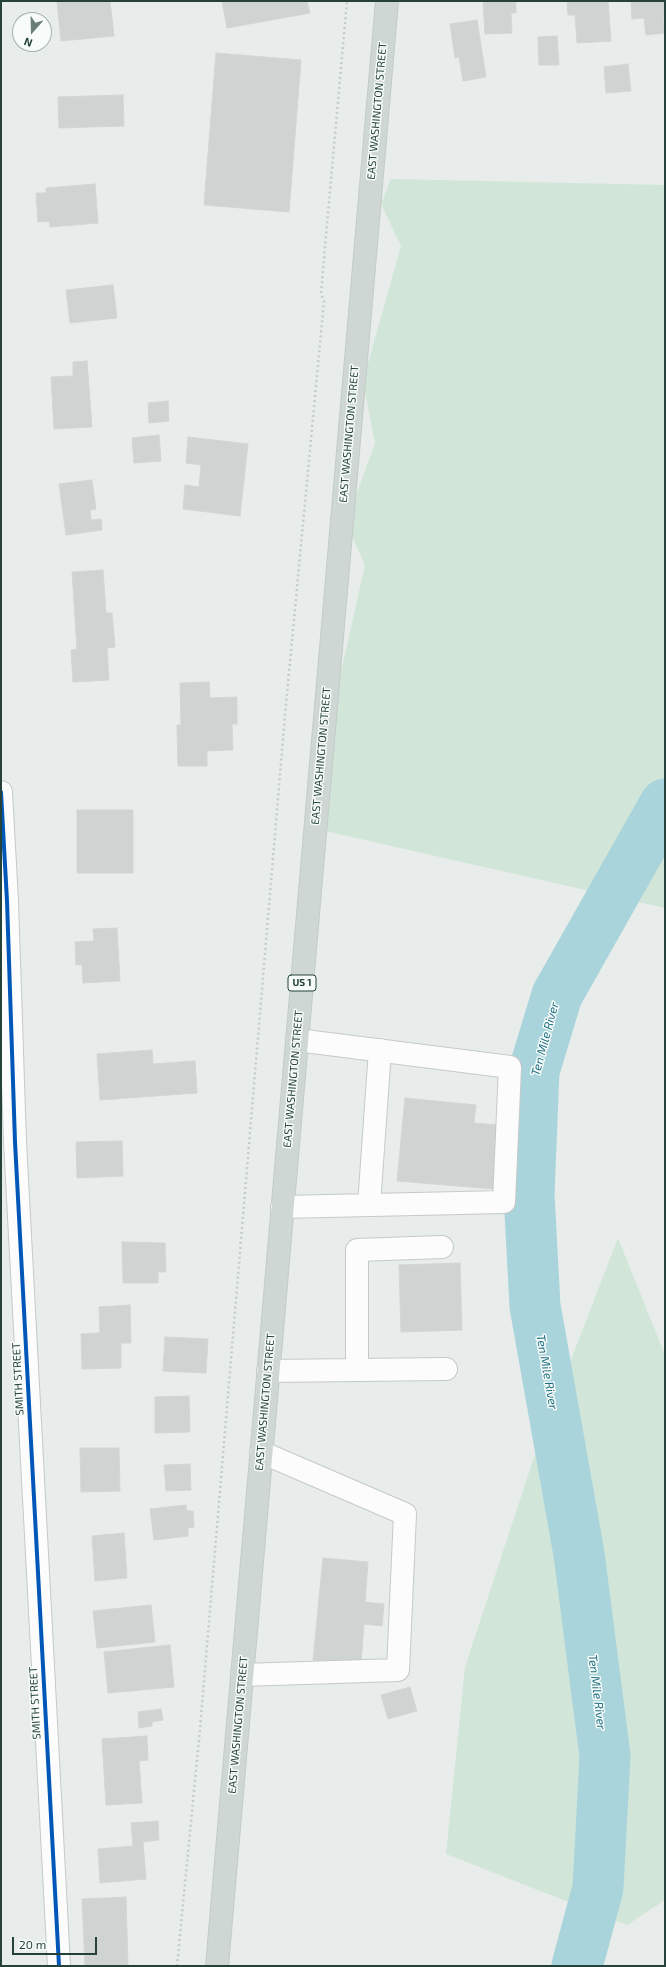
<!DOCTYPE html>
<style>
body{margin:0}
#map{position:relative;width:666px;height:1967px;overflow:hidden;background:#e8edeb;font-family:"Exo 2",sans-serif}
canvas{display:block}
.frame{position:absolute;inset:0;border:2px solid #24423a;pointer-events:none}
.north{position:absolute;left:12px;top:12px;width:40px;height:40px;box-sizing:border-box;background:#f7fbf9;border:1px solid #a3b1ad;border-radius:50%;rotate:200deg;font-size:11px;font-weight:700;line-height:16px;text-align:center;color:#24423a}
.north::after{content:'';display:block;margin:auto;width:14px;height:18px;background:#697e78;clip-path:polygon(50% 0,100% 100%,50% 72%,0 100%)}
.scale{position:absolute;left:12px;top:1937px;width:85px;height:18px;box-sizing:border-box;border:2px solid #24423a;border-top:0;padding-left:5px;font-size:12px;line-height:14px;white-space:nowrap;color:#24423a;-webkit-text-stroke:3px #f7fbf9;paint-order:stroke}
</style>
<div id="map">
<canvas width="666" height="1967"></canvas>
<div class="frame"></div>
<div class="north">N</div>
<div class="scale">20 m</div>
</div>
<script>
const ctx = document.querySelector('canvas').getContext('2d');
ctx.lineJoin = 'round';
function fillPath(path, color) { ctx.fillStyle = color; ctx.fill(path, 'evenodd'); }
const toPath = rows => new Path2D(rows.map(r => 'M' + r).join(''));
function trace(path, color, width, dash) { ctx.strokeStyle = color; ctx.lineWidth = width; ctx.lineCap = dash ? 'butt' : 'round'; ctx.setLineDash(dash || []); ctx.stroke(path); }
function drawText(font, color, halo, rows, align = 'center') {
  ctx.font = font + ' "Exo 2",sans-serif'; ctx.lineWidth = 3; ctx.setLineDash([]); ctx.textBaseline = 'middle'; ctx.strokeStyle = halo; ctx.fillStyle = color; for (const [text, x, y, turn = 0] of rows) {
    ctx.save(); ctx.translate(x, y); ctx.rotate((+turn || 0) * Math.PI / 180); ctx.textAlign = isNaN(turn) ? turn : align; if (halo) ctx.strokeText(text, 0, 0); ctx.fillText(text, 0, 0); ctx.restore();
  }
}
fillPath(toPath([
 [391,179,665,185,665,908,325,831,313,797,365,565,346,523,375,443,363,381,401,246,381,204],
 [618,1238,665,1355,665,1900,627,1925,446,1854,465,1667,539,1442]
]), '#d1e6d8');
trace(toPath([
 [577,1966,598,1888,605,1756,579,1554,535,1306,529,1194,534,1071,557,995,665,804]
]), '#a9d4db', 51);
const building = toPath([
 [71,1,110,1,114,36,61,41,57,2,71,1],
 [222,1,307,1,310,13,227,28,222,1],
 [483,1,516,1,516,13,511,13,512,33,485,34,483,1],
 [567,1,608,1,611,41,577,43,575,15,568,15,567,1],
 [631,1,665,1,665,16,663,17,665,33,646,35,644,18,632,19,631,1],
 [477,20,486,77,463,81,459,57,455,58,450,24,477,20],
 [557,36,559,65,539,65,538,37,557,36],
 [216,53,301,60,289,212,204,205,216,53],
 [628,64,631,91,606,93,604,67,628,64],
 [123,95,124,126,59,128,58,97,123,95],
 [95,184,98,223,50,227,49,221,38,222,36,193,46,193,46,188,95,184],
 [113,285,117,318,70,323,66,290,113,285],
 [87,361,92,427,54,429,51,377,73,376,73,362,87,361],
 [168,401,169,421,149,423,148,403,168,401],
 [159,435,161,461,134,463,132,438,159,435],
 [188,437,248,444,240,516,183,509,185,485,199,487,201,465,186,463,188,437],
 [92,480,96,509,90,510,91,520,101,519,102,530,66,535,59,484,92,480],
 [103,570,106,613,112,613,115,647,107,648,109,680,73,682,71,650,77,649,72,572,103,570],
 [209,682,210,698,237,697,237,724,232,724,233,750,207,751,207,766,178,766,177,725,181,725,180,683,209,682],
 [77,810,133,810,133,873,77,873,77,810],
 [117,928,120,981,83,983,82,964,76,965,75,942,94,941,93,929,117,928],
 [152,1050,153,1064,195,1061,197,1093,100,1100,97,1054,152,1050],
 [405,1098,476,1105,474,1123,500,1125,494,1189,397,1181,405,1098],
 [122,1141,123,1176,77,1178,76,1142,122,1141],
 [122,1242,165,1243,166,1272,158,1272,158,1283,123,1283,122,1242],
 [460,1263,462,1330,401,1332,399,1265,460,1263],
 [130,1305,131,1343,121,1343,121,1368,82,1369,81,1334,100,1333,99,1307,130,1305],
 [165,1337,208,1339,206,1373,163,1371,165,1337],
 [189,1396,190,1432,155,1433,155,1397,189,1396],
 [80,1448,119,1448,120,1491,81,1492,80,1448],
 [190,1464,191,1490,166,1491,164,1465,190,1464],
 [186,1505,187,1511,193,1511,194,1527,188,1528,188,1536,154,1540,150,1509,186,1505],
 [124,1533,127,1578,95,1581,92,1536,124,1533],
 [323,1558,368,1562,365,1602,384,1604,382,1626,364,1624,361,1664,313,1660,323,1558],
 [151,1605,155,1642,97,1648,93,1611,151,1605],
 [170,1645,174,1687,108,1693,104,1652,170,1645],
 [410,1687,417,1711,388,1719,381,1695,410,1687],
 [161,1709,163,1720,152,1722,152,1726,139,1728,138,1712,161,1709],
 [147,1736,148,1760,139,1761,142,1803,106,1805,102,1739,147,1736],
 [158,1821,159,1840,143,1842,146,1879,100,1883,98,1849,133,1846,131,1823,158,1821],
 [126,1897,128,1966,85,1966,82,1899,126,1897]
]);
fillPath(building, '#cfd4d2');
trace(building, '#d1d6d4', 1);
const minor = toPath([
 [1,792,7,901,15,1142,59,1966],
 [369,1205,380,1050],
 [282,1207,504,1202,510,1067,297,1040],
 [357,1370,357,1250,442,1247],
 [268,1371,446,1369],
 [242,1675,398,1670,405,1514,261,1452]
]);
const major = toPath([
 [217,1966,387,1]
]);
trace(minor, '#c5cac8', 24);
trace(major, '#c3ccc9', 24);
trace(toPath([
 [177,1966,200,1729,285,715,324,301,321,294,324,258,347,1]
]), '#c3ccca', 2.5, [2, 3]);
trace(minor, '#fcfcfc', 22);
trace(major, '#cfd7d5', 22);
trace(toPath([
 [1,792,7,901,15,1142,59,1966]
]), '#0057b8', 4);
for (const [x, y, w] of [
 [302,983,28]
]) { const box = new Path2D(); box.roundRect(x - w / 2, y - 8, w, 16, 3); ctx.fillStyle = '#f7fbf9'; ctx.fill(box); trace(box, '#24423a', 1); }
drawText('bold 10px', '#24423a', null, [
 ["US 1",302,983]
]);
drawText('11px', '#24423a', '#f7fbf9', [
 ["EAST WASHINGTON STREET",377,111,-85],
 ["EAST WASHINGTON STREET",349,434,-85],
 ["EAST WASHINGTON STREET",321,756,-85],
 ["EAST WASHINGTON STREET",293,1079,-85],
 ["SMITH STREET",18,1379,-93],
 ["EAST WASHINGTON STREET",265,1402,-85],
 ["SMITH STREET",35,1703,-93],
 ["EAST WASHINGTON STREET",238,1725,-85]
]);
drawText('italic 12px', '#1c6f80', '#f7fbf9', [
 ["Ten Mile River",545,1039,-75],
 ["Ten Mile River",547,1372,80],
 ["Ten Mile River",597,1692,83]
]);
</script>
